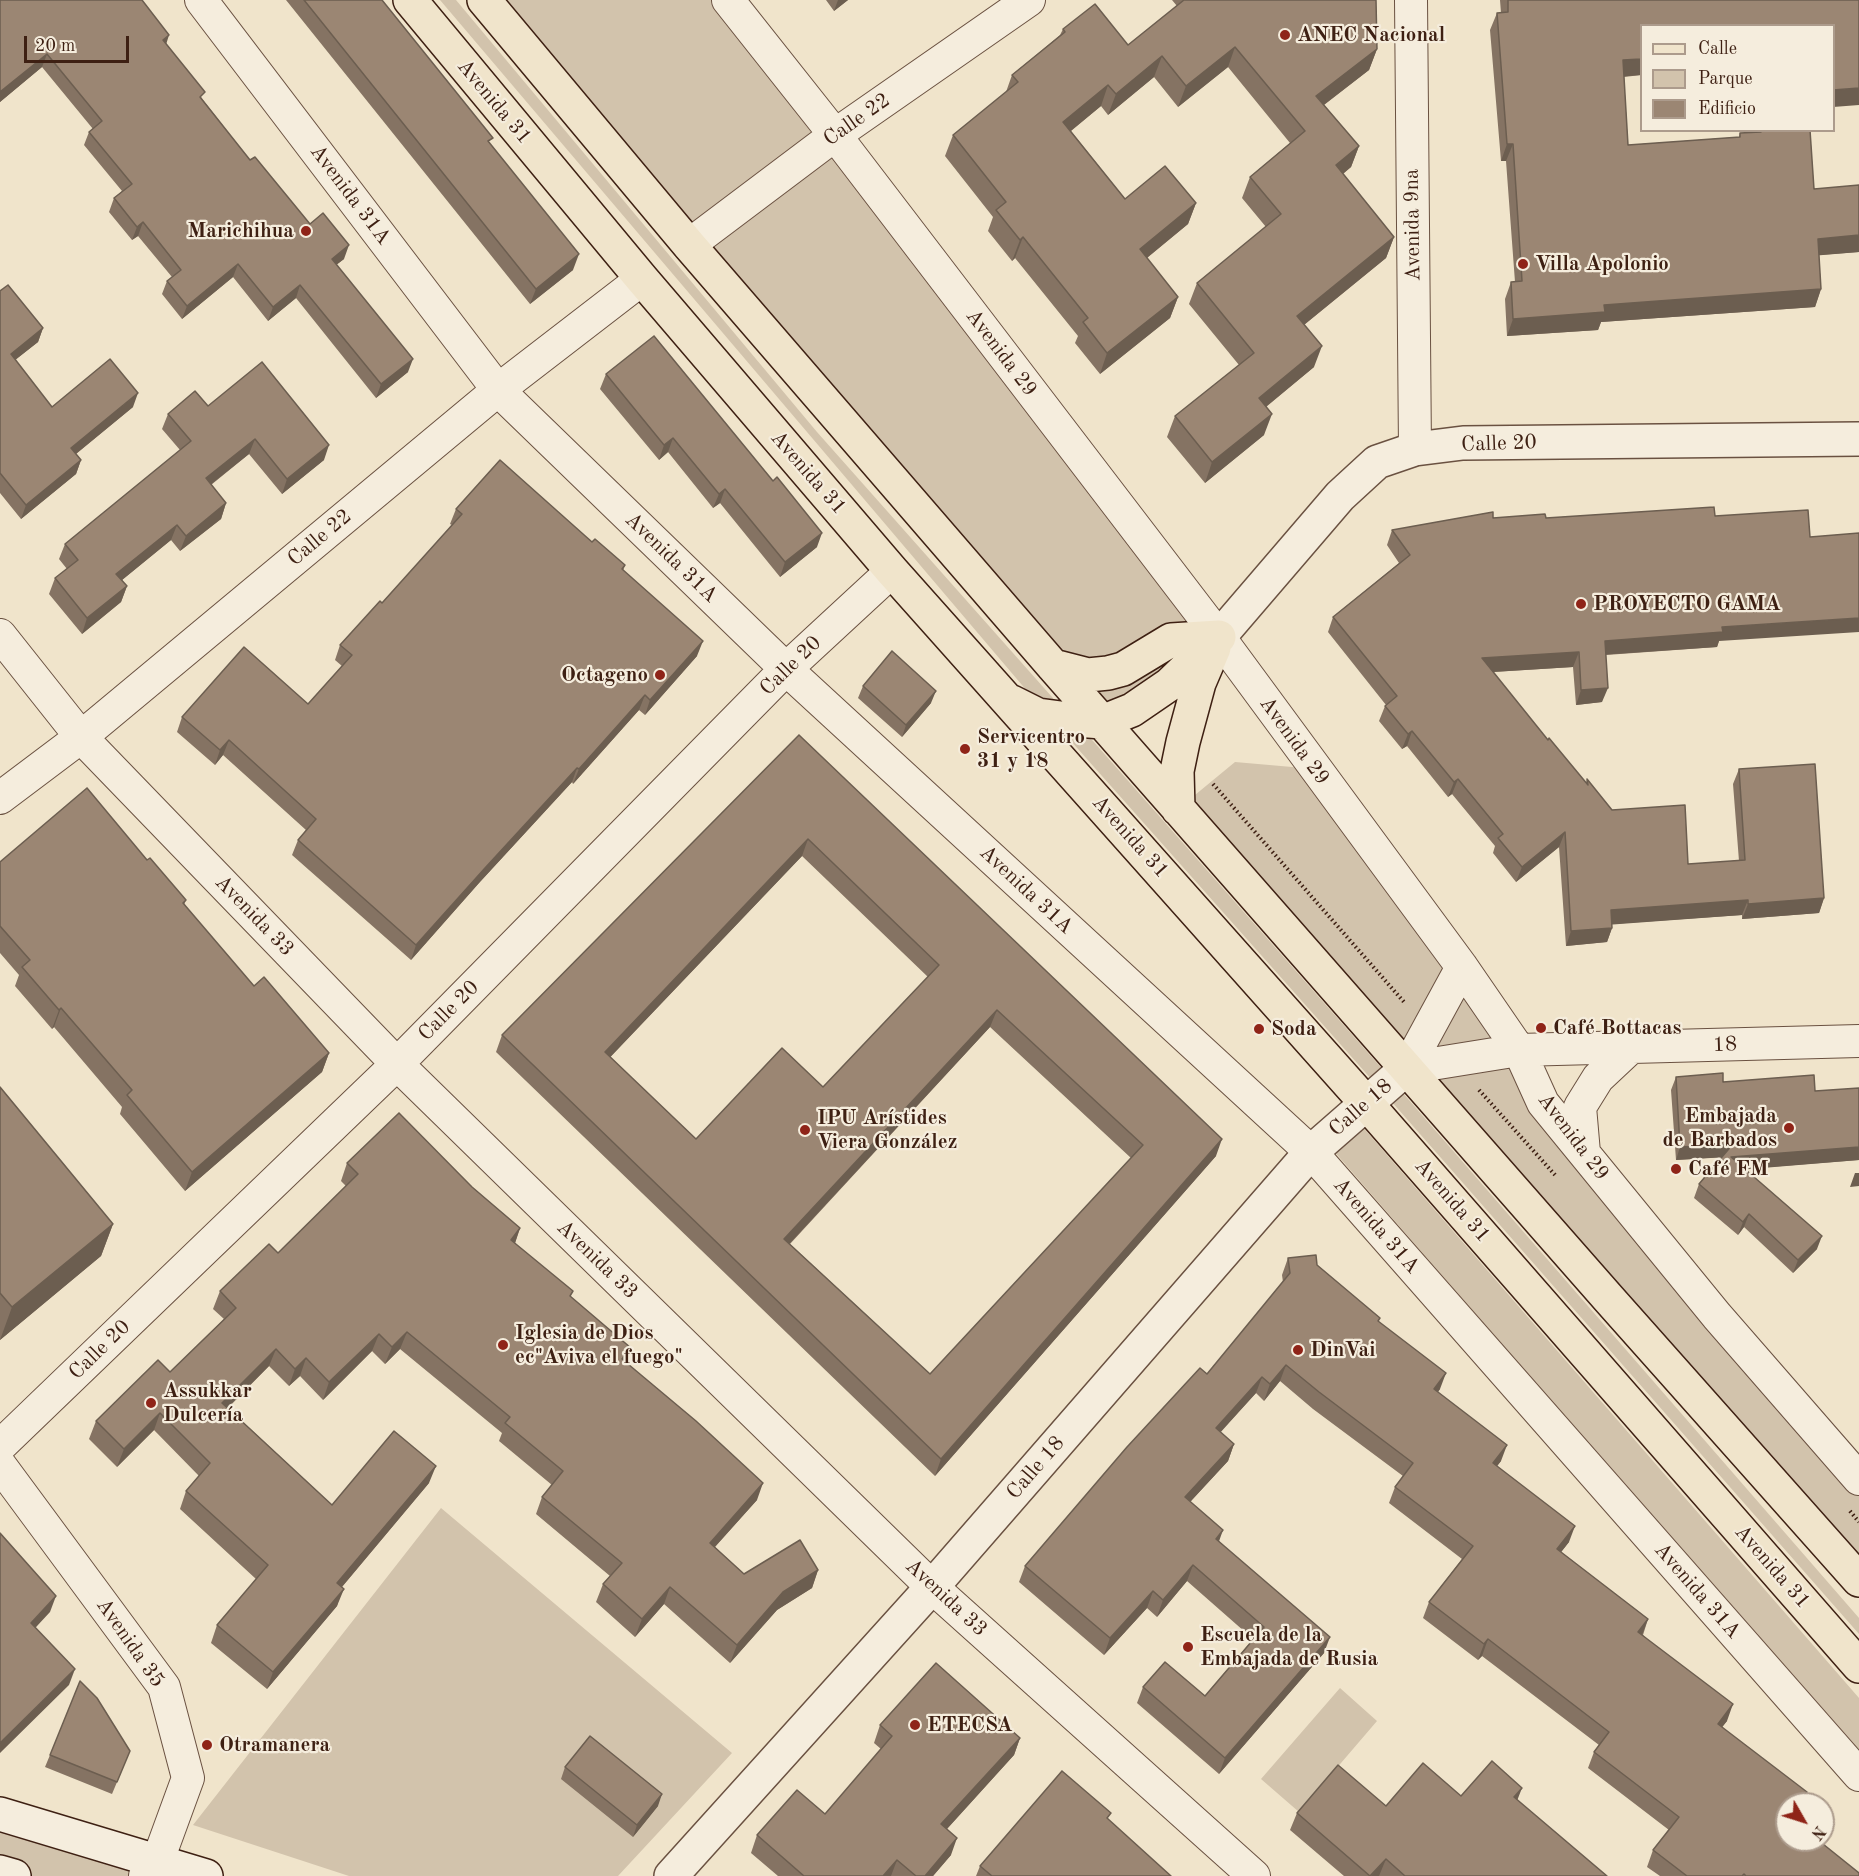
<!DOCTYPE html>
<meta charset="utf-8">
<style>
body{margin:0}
#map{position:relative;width:1859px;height:1876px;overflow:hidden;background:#f0e4cb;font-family:"Old Standard TT",serif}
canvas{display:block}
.legend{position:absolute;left:1640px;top:24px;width:195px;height:108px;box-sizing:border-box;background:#f5eddd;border:2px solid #ac9b8c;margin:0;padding:8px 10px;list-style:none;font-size:18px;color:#3e2013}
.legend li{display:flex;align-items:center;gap:12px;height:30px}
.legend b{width:30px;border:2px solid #ac9b8c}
.north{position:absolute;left:1775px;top:1792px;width:60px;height:60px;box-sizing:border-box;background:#f5eddd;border:2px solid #ac9b8c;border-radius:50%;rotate:129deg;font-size:16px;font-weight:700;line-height:24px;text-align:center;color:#3e2013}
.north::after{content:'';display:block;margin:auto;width:21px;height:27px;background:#8f2418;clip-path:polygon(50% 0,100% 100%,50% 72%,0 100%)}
.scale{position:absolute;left:24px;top:36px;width:105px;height:27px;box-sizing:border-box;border:3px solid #3e2013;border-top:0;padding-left:8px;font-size:18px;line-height:21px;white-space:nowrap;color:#3e2013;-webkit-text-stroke:4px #f5eddd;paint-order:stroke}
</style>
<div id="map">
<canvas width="1859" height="1876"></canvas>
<ul class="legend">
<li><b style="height:8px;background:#f0e4cb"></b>Calle</li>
<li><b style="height:16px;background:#d2c3ac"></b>Parque</li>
<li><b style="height:16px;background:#9b8673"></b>Edificio</li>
</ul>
<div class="north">N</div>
<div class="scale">20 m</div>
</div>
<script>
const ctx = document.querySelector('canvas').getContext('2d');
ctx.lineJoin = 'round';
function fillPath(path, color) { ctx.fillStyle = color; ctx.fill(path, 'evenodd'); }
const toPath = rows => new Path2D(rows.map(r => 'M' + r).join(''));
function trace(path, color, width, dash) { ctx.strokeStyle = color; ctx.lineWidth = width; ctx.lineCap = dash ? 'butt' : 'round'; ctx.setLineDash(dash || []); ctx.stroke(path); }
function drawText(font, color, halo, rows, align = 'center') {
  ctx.font = font + ' "Old Standard TT",serif'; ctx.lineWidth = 4.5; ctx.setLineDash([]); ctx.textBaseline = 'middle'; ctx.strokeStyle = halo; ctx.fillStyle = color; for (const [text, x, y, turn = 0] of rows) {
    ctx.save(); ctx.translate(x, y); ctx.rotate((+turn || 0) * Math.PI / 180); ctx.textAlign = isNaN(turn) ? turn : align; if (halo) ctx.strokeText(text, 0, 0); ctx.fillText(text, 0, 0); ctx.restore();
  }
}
fillPath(toPath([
 [440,0,456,0,817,432,1060,706,1033,698],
 [484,0,728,0,1219,637,1102,722],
 [1062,731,1082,731,1093,741,1385,1072,1373,1081],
 [1235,762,1315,769,1519,1050,1859,1479,1859,1580,1178,809],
 [1402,1092,1859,1618,1859,1634,1391,1101],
 [1361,1125,1859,1698,1859,1754,1332,1149],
 [441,1508,732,1753,618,1876,349,1876,193,1825],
 [1340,1688,1377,1721,1299,1812,1261,1779],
 [0,1814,206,1876,13,1876,0,1872]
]), '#d2c3ac');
const minor = toPath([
 [201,0,498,390,786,669,1311,1152,1859,1775],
 [728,0,835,135,1219,637,1462,967,1519,1050,1543,1103,1717,1316,1859,1479],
 [1411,0,1415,449],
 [689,245,835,135,1029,0],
 [0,635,81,737,397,1064,932,1587,1254,1876],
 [0,798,81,737,498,390,642,279],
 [1407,1068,1519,1050,1859,1041],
 [1407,1068,1462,967],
 [1584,1153,1580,1107,1598,1078,1630,1048],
 [0,1446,397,1064,786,669,892,571],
 [0,1465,164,1687,188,1778,158,1860,145,1876]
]);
const tertiary = toPath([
 [1219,637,1340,496,1377,462,1415,449,1463,443,1859,439],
 [671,1876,932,1587,1311,1152,1407,1068]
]);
const secondary = toPath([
 [0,1814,206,1876],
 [0,1872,14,1876]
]);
const primary = toPath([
 [410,0,642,279,892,571,1367,1104,1859,1666],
 [484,0,689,245,1053,666,1609,1299,1859,1580],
 [1053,666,1088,675,1108,673,1123,669,1171,640,1219,637],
 [1012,702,1038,715,1076,720,1102,722,1132,710,1170,684,1219,637],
 [1178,809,1177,771,1183,742,1199,683,1214,648]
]);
trace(minor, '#6a5141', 34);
trace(tertiary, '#6a5141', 36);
trace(secondary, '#3e2013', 36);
trace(primary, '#3e2013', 36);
trace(toPath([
 [1213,784,1404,1002],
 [1479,1090,1556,1176],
 [1850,1511,1859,1522]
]), '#3e2013', 4, [1.5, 3]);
trace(minor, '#f5eddd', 32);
trace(tertiary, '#f5eddd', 33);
trace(secondary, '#f5eddd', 33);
trace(primary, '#f0e4cb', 33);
fillPath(toPath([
 [0,0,166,44,203,100,250,160,310,224,344,259,336,265,408,372,376,398,296,298,268,321,233,277,182,319,162,294,167,281,172,277,138,236,132,240,109,212,114,198,122,191,84,145,89,132,93,129,42,67,0,102],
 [286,0,382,0,490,144,573,270,530,304],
 [826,0,848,0,834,11],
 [1172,0,1376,0,1377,49,1369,70,1324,105,1359,146,1351,167,1343,174,1394,237,1386,258,1304,325,1314,367,1266,407,1264,435,1205,483,1167,437,1175,416,1239,365,1189,304,1197,283,1266,227,1242,198,1250,177,1290,143,1228,67,1178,107,1154,77,1108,115,1101,106,1071,131,1125,199,1196,203,1188,224,1147,258,1178,297,1170,318,1100,374,1075,343,1078,336,1015,258,1012,261,988,231,993,217,945,156,953,135,1006,92,1012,75,1060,35,1063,29,1128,45,1177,6],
 [1500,0,1859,0,1833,26,1641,26,1641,75,1624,77,1628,145,1739,137,1740,133,1754,132,1754,130,1810,130,1814,189,1859,252,1819,255,1821,289,1815,307,1601,322,1598,330,1507,336,1505,299,1511,282,1515,282,1506,161,1501,161,1490,30,1497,13,1501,13],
 [0,291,43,328,38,342,15,360,52,407,133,407,76,454,81,460,76,474,21,519,0,493],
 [606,374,817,547,780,577,720,503,713,508,668,452,659,460,600,389],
 [208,406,324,460,282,494,249,454,211,485,226,503,221,519,180,551,171,540,122,580,127,586,121,602,82,634,49,594,55,578,67,569,59,559,65,544,180,450,162,429,168,414],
 [456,509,592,542,625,565,623,571,697,656,645,715,639,710,573,784,572,782,479,883,411,960,292,855,298,840,306,830,223,755,215,765,177,732,182,717,308,704,342,666,335,660,340,645,382,603,452,525,450,524],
 [1493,518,1546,518,1719,641,1717,647,1606,655,1602,702,1576,705,1573,667,1493,672,1548,740,1586,783,1587,779,1612,810,1688,864,1739,861,1733,784,1739,769,1824,898,1819,913,1742,919,1742,915,1612,924,1612,928,1607,942,1566,946,1559,847,1516,882,1493,853,1495,846,1452,794,1448,797,1407,746,1402,749,1379,721,1385,706,1386,705,1328,632,1333,617,1399,563,1387,545,1392,530],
 [863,686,931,703,902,737,858,698],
 [799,735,1216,1156,935,1476,496,1052,502,1035],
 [802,856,928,977,823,1087,696,1139,610,1057],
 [990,1027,1131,1158,930,1374,790,1244],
 [147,860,186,900,184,905,254,986,329,1053,322,1072,185,1191,120,1114,122,1107,54,1027,52,1029,15,986,19,975,0,953,0,862],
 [1676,1077,1723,1082,1815,1091,1859,1160,1744,1169,1817,1249,1793,1273,1744,1227,1738,1235,1694,1198,1699,1184,1722,1157,1676,1160,1671,1090],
 [0,1087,113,1224,101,1256,0,1340],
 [347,1163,472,1187,520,1228,515,1243,571,1297,631,1348,626,1362,757,1500,715,1547,744,1574,818,1570,812,1588,777,1610,730,1663,664,1604,635,1637,596,1602,603,1584,610,1576,536,1514,542,1497,552,1485,499,1441,502,1433,400,1349,385,1364,372,1351,323,1400,300,1376,289,1386,269,1366,228,1408,332,1505,429,1483,342,1587,337,1606,267,1689,211,1643,217,1625,256,1579,180,1509,186,1491,199,1476,154,1430,117,1467,89,1439,96,1421,170,1372,224,1319,213,1309,220,1291,278,1253,346,1186,341,1181],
 [1288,1258,1317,1265,1379,1322,1440,1389,1438,1392,1501,1461,1497,1466,1569,1542,1561,1552,1648,1619,1643,1635,1727,1721,1722,1727,1787,1804,1787,1840,1859,1876,1660,1876,1647,1867,1653,1850,1669,1830,1588,1768,1594,1752,1599,1745,1482,1656,1478,1660,1423,1618,1429,1602,1462,1559,1389,1503,1395,1487,1403,1476,1313,1409,1280,1381,1264,1401,1256,1393,1220,1432,1234,1444,1228,1461,1190,1502,1219,1541,1324,1653,1219,1774,1137,1703,1143,1687,1205,1696,1253,1639,1187,1581,1157,1617,1147,1608,1104,1655,1019,1582,1025,1566,1207,1374,1283,1282,1282,1275],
 [880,1725,1020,1738,1014,1755,947,1829,951,1855,933,1876,778,1876,751,1853,757,1835,825,1814,881,1749,874,1743],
 [50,1755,125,1763,112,1794,45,1767],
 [565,1767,658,1806,633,1837,561,1779],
 [1461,1796,1517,1800,1607,1876,1344,1876,1290,1830,1297,1813,1386,1806],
 [1109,1820,1171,1876,976,1876,980,1866]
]), '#857363');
fillPath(toPath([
 [838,0,848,0,834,11],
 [169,35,165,48,163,40],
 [1235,47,1228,67,1178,107,1186,86],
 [1377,49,1369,70,1308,117,1316,96],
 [47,54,42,67,0,102,0,92],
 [1162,56,1154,77,1108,115,1116,94],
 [1641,59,1641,75,1616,77,1623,60],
 [1108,85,1101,106,1056,143,1063,122],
 [1859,88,1859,105,1833,107,1833,90],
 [1507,144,1513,144,1506,161,1501,161],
 [1359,146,1351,167,1328,186,1336,165],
 [1196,203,1188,224,1132,270,1140,249],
 [143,222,138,236,132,240,137,227],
 [1859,235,1859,252,1811,256,1818,239],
 [1023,237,1015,258,1012,261,1020,240],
 [1394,237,1386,258,1289,337,1297,316],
 [349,245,344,259,327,272,332,259],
 [579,254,573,270,530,304,536,289],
 [238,264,233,277,182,319,187,306],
 [300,285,296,298,268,321,273,307],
 [1821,289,1815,307,1601,322,1598,330,1507,336,1513,319,1604,305],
 [1178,297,1170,318,1100,374,1107,353],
 [43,328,38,342,5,368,11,354],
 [1322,346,1314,367,1251,419,1259,398],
 [413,359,408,372,376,398,381,384],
 [138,393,133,407,66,462,71,448],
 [1272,414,1264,435,1205,483,1212,462],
 [673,438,668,452,659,460,664,445],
 [255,439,249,454,200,493,206,478],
 [329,445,324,460,282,494,287,479],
 [81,460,76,474,21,519,26,505],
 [725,489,720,503,713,508,719,494],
 [226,503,221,519,180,551,186,536],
 [177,525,171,540,111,589,116,574],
 [822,533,817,547,780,577,785,562],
 [127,586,121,602,82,634,87,618],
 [1859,618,1859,632,1719,641,1717,647,1599,655,1605,641,1722,627],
 [703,641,697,656,645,715,650,700],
 [1579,652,1573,667,1476,673,1482,658],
 [1608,688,1602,702,1576,705,1581,690],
 [936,691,931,703,902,737,906,725],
 [645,695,639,710,573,784,579,769],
 [1412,731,1407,746,1402,749,1408,734],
 [229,740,223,755,215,765,220,750],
 [577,768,572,782,479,883,411,960,416,945,485,868],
 [1458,779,1452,794,1448,797,1454,782],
 [1565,832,1559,847,1516,882,1522,867],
 [808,839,802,856,599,1069,605,1052],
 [1824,898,1819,913,1742,919,1748,904],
 [1748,900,1742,915,1606,925,1611,910],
 [1612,928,1607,942,1566,946,1571,931],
 [61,1008,54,1027,52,1029,59,1010],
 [997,1010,990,1027,778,1256,784,1239],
 [329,1053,322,1072,185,1191,192,1172],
 [1222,1139,1216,1156,935,1476,941,1459],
 [1733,1144,1728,1157,1676,1160,1680,1147],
 [1859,1147,1859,1160,1726,1171,1731,1157],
 [1855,1173,1859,1173,1859,1186,1850,1187],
 [1749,1214,1744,1227,1738,1235,1743,1222],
 [113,1224,101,1256,0,1340,12,1307],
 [520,1228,514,1246,511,1240],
 [1822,1236,1817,1249,1793,1273,1798,1260],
 [407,1332,400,1349,385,1364,392,1347],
 [379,1334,372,1351,323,1400,329,1382],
 [631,1348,625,1366,622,1359],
 [276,1349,269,1366,215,1420,222,1403],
 [306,1358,300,1376,289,1386,295,1369],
 [1286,1365,1280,1381,1264,1401,1270,1384],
 [1446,1373,1440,1389,1428,1406,1434,1389],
 [1262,1377,1256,1393,1210,1444,1216,1428],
 [160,1413,154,1430,117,1467,124,1449],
 [1234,1444,1228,1461,1179,1514,1185,1497],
 [1507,1445,1501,1461,1487,1479,1493,1463],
 [436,1466,429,1483,330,1601,337,1583],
 [763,1483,757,1500,703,1560,710,1543],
 [1575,1526,1569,1542,1551,1565,1557,1549],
 [1223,1530,1217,1547,1216,1539],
 [1193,1565,1187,1581,1157,1617,1163,1600],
 [818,1570,812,1588,777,1610,730,1663,737,1645,783,1592],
 [670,1587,664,1604,635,1637,642,1619],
 [344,1589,337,1606,267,1689,273,1672],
 [1153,1591,1147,1608,1104,1655,1110,1638],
 [56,1596,50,1612,25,1639,31,1623],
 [1648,1619,1642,1635,1638,1632],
 [1330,1637,1324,1653,1219,1774,1225,1758],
 [1488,1639,1482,1656,1478,1660,1484,1644],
 [75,1669,69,1685,0,1753,0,1743],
 [1733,1704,1727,1721,1712,1740,1718,1724],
 [1020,1738,1014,1755,935,1842,941,1824],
 [1522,1788,1515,1806,1514,1797],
 [1807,1792,1802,1804,1797,1804],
 [662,1794,658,1806,633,1837,637,1825],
 [957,1838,951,1855,933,1876,925,1876],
 [1386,1859,1379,1876,1371,1876],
 [897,1860,891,1876,883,1876]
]), '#6c5e50');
const building = toPath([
 [0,0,142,0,169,35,163,40,205,92,200,97,250,160,255,157,310,224,323,213,349,245,332,259,413,359,381,384,300,285,273,307,238,264,187,306,167,281,181,270,143,222,137,227,114,198,132,184,89,132,102,121,47,54,0,92,0,0],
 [304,0,382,0,493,138,488,141,579,254,536,289,304,0],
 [1184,0,1376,0,1377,49,1316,96,1359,146,1336,165,1394,237,1297,316,1322,346,1259,398,1272,414,1212,462,1175,416,1254,353,1197,283,1281,214,1250,177,1305,131,1235,47,1186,86,1162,56,1116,94,1108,85,1063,122,1125,199,1165,166,1196,203,1140,249,1178,297,1107,353,1083,322,1088,318,1023,237,1020,240,996,210,1006,202,953,135,1018,82,1012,75,1065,32,1063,29,1095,4,1128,45,1184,0],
 [1508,0,1859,0,1859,88,1833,90,1833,26,1641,26,1641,59,1623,60,1628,145,1740,137,1740,133,1761,132,1761,130,1810,130,1814,189,1859,185,1859,235,1818,239,1821,289,1604,305,1605,312,1513,319,1511,282,1522,281,1513,144,1507,144,1497,13,1508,12,1508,0],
 [8,285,43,328,11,354,52,407,110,359,138,393,71,448,81,460,26,505,0,473,0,291,8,285],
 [654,336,773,481,777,477,822,533,785,562,725,489,719,494,673,438,664,445,606,374,654,336],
 [262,362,329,445,287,479,255,439,206,478,226,503,186,536,177,525,116,574,127,586,87,618,55,578,78,560,65,544,191,441,168,414,195,391,208,406,262,362],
 [500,460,592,542,595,539,625,565,622,569,703,641,650,700,645,695,579,769,577,768,485,868,416,945,298,840,316,819,229,740,220,750,182,717,244,647,308,704,352,655,340,645,380,601,382,603,462,514,456,509,500,460],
 [1714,507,1715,516,1808,510,1810,537,1859,533,1859,618,1722,627,1723,632,1605,641,1608,688,1581,690,1579,652,1482,658,1548,740,1549,738,1588,785,1587,779,1612,810,1685,805,1688,864,1745,860,1739,769,1815,764,1824,898,1748,904,1748,900,1611,910,1612,928,1571,931,1565,832,1522,867,1498,838,1503,834,1458,779,1454,782,1412,731,1408,734,1385,706,1397,696,1333,617,1410,555,1392,530,1493,512,1493,518,1545,514,1546,518,1714,507],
 [892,651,936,691,906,725,863,686,892,651],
 [799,735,1222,1139,941,1459,502,1035,799,735],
 [808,839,939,965,823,1087,782,1048,696,1139,605,1052,808,839],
 [997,1010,1143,1145,930,1374,784,1239,997,1010],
 [87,788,147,860,150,858,186,900,183,903,254,986,264,977,329,1053,192,1172,127,1095,132,1090,61,1008,59,1010,22,967,30,960,0,926,0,862,87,788],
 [1723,1073,1723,1082,1814,1075,1815,1091,1859,1088,1859,1147,1731,1157,1822,1236,1798,1260,1749,1214,1743,1222,1699,1184,1733,1144,1680,1147,1676,1077,1723,1073],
 [0,1087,113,1224,12,1307,0,1293,0,1087],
 [399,1113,472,1187,520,1228,511,1240,573,1291,570,1296,631,1348,622,1359,696,1421,763,1483,710,1543,744,1574,800,1540,818,1570,783,1592,737,1645,670,1587,642,1619,603,1584,622,1563,542,1497,563,1471,505,1423,510,1417,407,1332,392,1347,379,1334,329,1382,306,1358,295,1369,276,1349,222,1403,332,1505,394,1431,436,1466,337,1583,344,1589,273,1672,217,1625,268,1565,186,1491,210,1463,160,1413,124,1449,96,1421,158,1360,170,1372,236,1308,220,1291,269,1244,278,1253,358,1174,347,1163,399,1113],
 [1316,1255,1317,1265,1380,1318,1378,1321,1446,1373,1434,1389,1507,1445,1493,1463,1575,1526,1557,1549,1648,1619,1638,1632,1733,1704,1718,1724,1807,1792,1797,1804,1787,1804,1787,1840,1818,1840,1859,1873,1859,1876,1746,1876,1744,1874,1742,1876,1687,1876,1653,1850,1679,1817,1594,1752,1609,1732,1488,1639,1484,1644,1429,1602,1473,1546,1395,1487,1413,1463,1319,1392,1286,1365,1270,1384,1262,1377,1216,1428,1234,1444,1185,1497,1223,1530,1216,1539,1330,1637,1225,1758,1143,1687,1165,1662,1205,1696,1264,1627,1193,1565,1163,1600,1153,1591,1110,1638,1025,1566,1127,1447,1200,1368,1207,1374,1290,1273,1288,1258,1316,1255],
 [0,1533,56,1596,31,1623,75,1669,0,1743,0,1533],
 [936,1663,1020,1738,941,1824,957,1838,925,1876,916,1876,897,1860,883,1876,804,1876,757,1835,797,1790,825,1814,892,1736,880,1725,936,1663],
 [80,1681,97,1698,130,1751,117,1782,50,1755,80,1681],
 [590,1736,662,1794,637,1825,565,1767,590,1736],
 [1492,1761,1522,1788,1514,1797,1607,1876,1405,1876,1386,1859,1370,1876,1297,1813,1338,1765,1386,1806,1423,1763,1461,1796,1492,1761],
 [1062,1771,1111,1813,1107,1818,1171,1876,992,1876,980,1866,1062,1771]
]);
fillPath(building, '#9b8673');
trace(building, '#6c5e50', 1.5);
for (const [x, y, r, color] of [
 [1285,35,6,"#8f2418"],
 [306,231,6,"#8f2418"],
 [1523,264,6,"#8f2418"],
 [1581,604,6,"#8f2418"],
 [660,675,6,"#8f2418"],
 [965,749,6,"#8f2418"],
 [1541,1028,6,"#8f2418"],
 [1259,1029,6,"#8f2418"],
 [1789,1128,6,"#8f2418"],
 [805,1130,6,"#8f2418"],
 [1676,1169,6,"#8f2418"],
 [503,1345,6,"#8f2418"],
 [1298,1350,6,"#8f2418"],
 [151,1403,6,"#8f2418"],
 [1188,1647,6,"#8f2418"],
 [915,1725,6,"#8f2418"],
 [207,1745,6,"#8f2418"]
]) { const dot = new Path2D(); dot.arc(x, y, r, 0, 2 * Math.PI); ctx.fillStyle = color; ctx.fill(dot); trace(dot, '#f5eddd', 2); }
drawText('bold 21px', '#3e2013', '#f5eddd', [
 ["ANEC Nacional",1297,35],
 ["Marichihua",294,231,"right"],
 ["Villa Apolonio",1535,264],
 ["PROYECTO GAMA",1593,604],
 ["Octageno",648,675,"right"],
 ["Servicentro",977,737],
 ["31 y 18",977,761],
 ["Café Bottacas",1553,1028],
 ["Soda",1271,1029],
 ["Embajada",1777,1116,"right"],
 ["de Barbados",1777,1140,"right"],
 ["IPU Arístides",817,1118],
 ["Viera González",817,1142],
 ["Café FM",1688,1169],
 ["Iglesia de Dios",515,1333],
 ["ec\"Aviva el fuego\"",515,1357],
 ["DinVai",1310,1350],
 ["Assukkar",163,1391],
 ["Dulcería",163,1415],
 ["Escuela de la",1200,1635],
 ["Embajada de Rusia",1200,1659],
 ["ETECSA",927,1725],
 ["Otramanera",219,1745]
], 'left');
drawText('21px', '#3e2013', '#f5eddd', [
 ["Avenida 31",494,102,50],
 ["Calle 22",857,120,-35],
 ["Avenida 31A",350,195,53],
 ["Avenida 9na",1413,225,-91],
 ["Avenida 29",1001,353,53],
 ["Calle 20",1499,444,-2],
 ["Avenida 31",808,473,49],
 ["Calle 22",320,538,-40],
 ["Avenida 31A",671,558,44],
 ["Calle 20",791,666,-44],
 ["Avenida 29",1294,741,54],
 ["Avenida 31",1130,837,48],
 ["Avenida 31A",1026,890,43],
 ["Avenida 33",254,916,46],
 ["Calle 20",449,1011,-45],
 ["18",1725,1045,-2],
 ["Calle 18",1361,1108,-41],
 ["Avenida 29",1573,1137,53],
 ["Avenida 31",1452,1201,49],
 ["Avenida 31A",1376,1226,49],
 ["Avenida 33",597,1260,44],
 ["Calle 20",100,1350,-44],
 ["Calle 18",1036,1468,-49],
 ["Avenida 31",1772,1567,49],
 ["Avenida 31A",1697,1591,49],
 ["Avenida 33",946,1598,43],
 ["Avenida 35",130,1643,55]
]);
</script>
